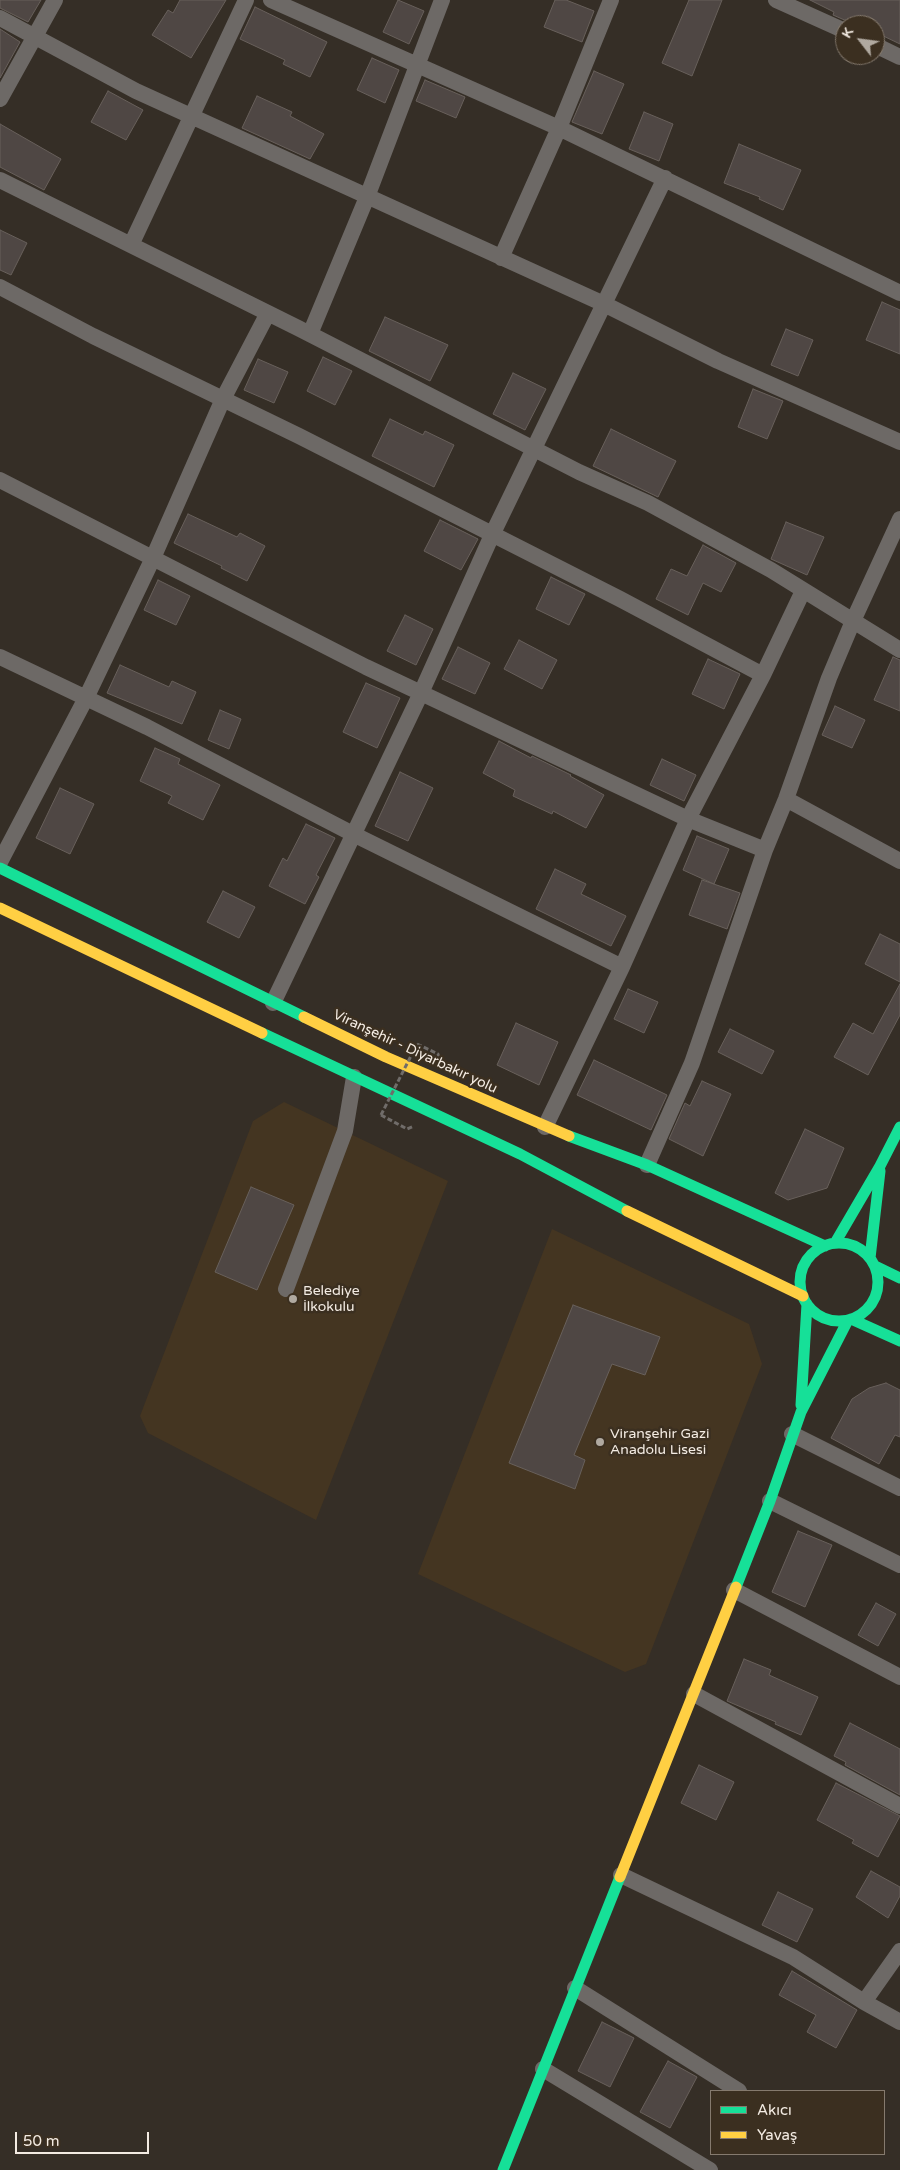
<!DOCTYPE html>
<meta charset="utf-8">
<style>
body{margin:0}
#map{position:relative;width:900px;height:2170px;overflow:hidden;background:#352e26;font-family:"Varela Round",sans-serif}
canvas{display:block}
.legend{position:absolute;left:710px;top:2090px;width:175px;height:65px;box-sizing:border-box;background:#3b2f20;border:1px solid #857a6e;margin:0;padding:6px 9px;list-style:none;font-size:15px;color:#f3ebe2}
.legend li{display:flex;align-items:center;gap:10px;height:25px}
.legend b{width:25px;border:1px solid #857a6e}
.north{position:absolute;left:835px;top:15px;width:50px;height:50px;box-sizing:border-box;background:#3b2f20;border:1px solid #857a6e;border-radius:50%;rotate:300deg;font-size:14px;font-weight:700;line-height:20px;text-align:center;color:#f3ebe2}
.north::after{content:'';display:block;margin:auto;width:18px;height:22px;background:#b0a9a0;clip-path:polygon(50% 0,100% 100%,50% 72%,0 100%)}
.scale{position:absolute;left:15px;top:2132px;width:134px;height:22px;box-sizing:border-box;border:2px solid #f3ebe2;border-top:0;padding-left:6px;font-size:15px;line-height:18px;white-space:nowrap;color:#f3ebe2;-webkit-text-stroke:4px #3b2f20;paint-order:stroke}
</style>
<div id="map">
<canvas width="900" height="2170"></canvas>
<ul class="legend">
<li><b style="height:6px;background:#16e098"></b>Akıcı</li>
<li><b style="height:6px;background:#ffcf43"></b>Yavaş</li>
</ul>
<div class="north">K</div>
<div class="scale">50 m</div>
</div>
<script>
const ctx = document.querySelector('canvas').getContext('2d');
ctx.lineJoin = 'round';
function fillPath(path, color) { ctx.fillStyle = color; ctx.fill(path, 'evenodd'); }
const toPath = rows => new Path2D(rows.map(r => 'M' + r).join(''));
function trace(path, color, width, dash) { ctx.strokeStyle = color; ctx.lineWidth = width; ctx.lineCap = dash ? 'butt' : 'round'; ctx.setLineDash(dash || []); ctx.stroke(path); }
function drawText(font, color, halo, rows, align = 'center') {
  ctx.font = font + ' "Varela Round",sans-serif'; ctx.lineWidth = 5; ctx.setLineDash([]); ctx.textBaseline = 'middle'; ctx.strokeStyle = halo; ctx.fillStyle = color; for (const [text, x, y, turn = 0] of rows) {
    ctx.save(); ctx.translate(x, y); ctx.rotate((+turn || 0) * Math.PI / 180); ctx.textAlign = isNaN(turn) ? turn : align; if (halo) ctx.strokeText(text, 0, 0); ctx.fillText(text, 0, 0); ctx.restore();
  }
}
fillPath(toPath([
 [284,1102,448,1181,316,1520,148,1433,140,1416,253,1121],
 [552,1229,749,1324,762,1364,646,1664,625,1672,418,1574]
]), '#443521');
const building = toPath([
 [0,0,41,0,28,22,0,8,0,0],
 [180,0,226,0,191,58,152,35,168,10,173,13,180,0],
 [398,0,424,11,409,44,383,32,398,0],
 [555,0,566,0,594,11,582,42,544,27,555,0],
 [689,0,722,0,692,76,662,63,689,0],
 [810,0,900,0,900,44,875,32,875,25,856,25,833,15,834,12,810,0],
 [255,7,327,42,310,77,283,64,285,60,240,39,255,7],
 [0,29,20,42,0,78,0,29],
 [372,58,399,70,385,103,357,90,372,58],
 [594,71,624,84,602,134,572,122,594,71],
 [425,80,465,97,456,118,416,101,425,80],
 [108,91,143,110,126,140,91,122,108,91],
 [257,96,292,112,290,116,324,134,310,159,242,128,257,96],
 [644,112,673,124,659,161,629,149,644,112],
 [0,124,61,159,44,190,0,167,0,124],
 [739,144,801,170,783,210,759,199,760,197,724,183,739,144],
 [0,230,27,243,11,275,0,270,0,230],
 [882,302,900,310,900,354,866,340,882,302],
 [385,317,448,345,430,381,369,351,385,317],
 [786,329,813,340,798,376,771,365,786,329],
 [323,357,352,371,335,405,307,391,323,357],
 [258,359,288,372,274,403,244,390,258,359],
 [513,373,546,389,525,430,493,414,513,373],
 [753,389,783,401,767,439,738,427,753,389],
 [390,419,423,435,425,431,454,445,434,487,372,456,390,419],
 [611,429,676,461,658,497,593,466,611,429],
 [188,514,237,537,240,533,265,546,247,581,221,568,222,566,174,543,188,514],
 [440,520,478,539,461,570,424,551,440,520],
 [786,522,824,537,807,575,771,559,786,522],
 [703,545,736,563,721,592,703,583,688,615,656,599,671,569,687,576,703,545],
 [551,577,585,594,569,625,536,609,551,577],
 [158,580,190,596,176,625,144,610,158,580],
 [405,615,433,629,416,665,387,651,405,615],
 [519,640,557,660,542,689,504,669,519,640],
 [458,647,490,663,475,694,442,679,458,647],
 [893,657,900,660,900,711,874,700,893,657],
 [708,659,740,674,724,709,692,694,708,659],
 [120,665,169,687,172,681,196,692,182,724,107,693,120,665],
 [366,683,400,698,377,748,343,732,366,683],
 [835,706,865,720,852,748,822,735,835,706],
 [220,710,241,719,229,749,208,740,220,710],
 [499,741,531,758,532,756,571,775,570,776,604,795,586,828,553,811,552,814,513,796,515,790,483,773,499,741],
 [155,748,180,759,178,764,220,785,203,820,168,803,172,796,140,781,155,748],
 [662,759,696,775,684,801,650,785,662,759],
 [400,772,433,788,408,841,375,826,400,772],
 [60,788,94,804,70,854,36,838,60,788],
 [306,824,335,838,316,875,319,877,305,904,269,886,283,858,287,861,306,824],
 [697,836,729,849,714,884,683,870,697,836],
 [555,869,586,884,581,894,626,916,611,946,536,909,555,869],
 [702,880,740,893,727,929,689,915,702,880],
 [223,891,255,907,239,938,207,922,223,891],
 [880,934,900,944,900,982,865,964,880,934],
 [900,984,900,1015,868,1075,834,1057,853,1023,873,1034,900,984],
 [628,989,658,1002,644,1033,614,1019,628,989],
 [516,1023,558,1042,539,1085,497,1065,516,1023],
 [730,1029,774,1051,762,1074,718,1052,730,1029],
 [594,1060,667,1095,651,1130,577,1095,594,1060],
 [702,1081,731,1094,703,1156,669,1139,685,1103,690,1106,702,1081],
 [805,1129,844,1148,827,1188,788,1200,775,1193,805,1129],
 [251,1187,294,1205,257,1290,215,1272,251,1187],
 [573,1305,660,1337,645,1375,612,1364,574,1455,585,1460,575,1489,509,1463,573,1305],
 [886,1383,900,1390,900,1437,895,1435,879,1464,831,1438,852,1399,869,1388,886,1383],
 [798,1531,832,1545,805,1607,772,1592,798,1531],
 [876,1603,896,1614,878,1646,858,1635,876,1603],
 [744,1659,771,1670,769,1675,818,1697,801,1735,775,1724,776,1722,727,1701,744,1659],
 [850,1723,900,1749,900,1795,845,1765,846,1762,834,1756,850,1723],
 [699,1765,734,1782,716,1820,681,1803,699,1765],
 [836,1783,900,1816,878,1857,852,1843,854,1840,817,1820,836,1783],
 [871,1871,900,1887,900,1896,888,1918,856,1897,871,1871],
 [778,1892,813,1909,797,1942,762,1925,778,1892],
 [792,1971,857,2010,836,2048,807,2032,816,2015,779,1995,792,1971],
 [602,2022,634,2038,610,2087,578,2071,602,2022],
 [668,2061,697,2077,670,2128,640,2112,668,2061]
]);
fillPath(building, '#4f4744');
trace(building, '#68605b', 1);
trace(toPath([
 [417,1044,438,1054,439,1059],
 [381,1115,407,1129,414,1126]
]), '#706c69', 3, [5, 2.5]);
trace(toPath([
 [271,0,559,128,900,293],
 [776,0,845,31],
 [0,18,136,91,604,304,718,361,900,442],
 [875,45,900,57],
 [0,99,55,0],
 [0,180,298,328,579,472,648,503,771,570,900,650],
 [131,245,246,0],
 [501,258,559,128,611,0],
 [0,287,93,336,299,436,620,599,763,675],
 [310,334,367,197,442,0],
 [0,480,366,667,688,819,765,850],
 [0,657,147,727,353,834,622,967],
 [786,799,900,861],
 [0,862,86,698,153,558,223,399,268,313],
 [273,1003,421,693,492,535,665,178],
 [545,1127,622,967,688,819,763,675,803,591],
 [647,1165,692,1063,765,850,786,799,829,678,853,621,900,519],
 [286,1289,345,1131,354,1077],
 [792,1434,900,1488],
 [770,1501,900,1565],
 [734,1590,900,1677],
 [694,1694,900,1806],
 [621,1875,793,1957,864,2002,900,2022],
 [575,1988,739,2091],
 [864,2002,900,1951],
 [543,2069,710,2170]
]), '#6d6966', 16);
trace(toPath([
 [0,868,304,1017],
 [262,1033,520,1154,627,1211],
 [569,1136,647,1165,825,1246],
 [835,1243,880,1166,900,1127],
 '800 1282a39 39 0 1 1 78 0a39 39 0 1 1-78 0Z',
 [870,1258,880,1171],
 [875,1266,900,1278],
 [851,1319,900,1341],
 [801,1405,807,1304],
 [736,1587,770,1501,801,1412,848,1320],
 [503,2170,620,1877]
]), '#16e098', 11);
trace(toPath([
 [0,908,262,1033],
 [304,1017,386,1057,569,1136],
 [627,1211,803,1296],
 [620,1877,736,1587]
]), '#ffcf43', 11);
trace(toPath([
 [381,1115,417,1044]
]), '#706c69', 3, [5, 2.5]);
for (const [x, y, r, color] of [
 [293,1299,5,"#b0a9a0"],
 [600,1442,5,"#b0a9a0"]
]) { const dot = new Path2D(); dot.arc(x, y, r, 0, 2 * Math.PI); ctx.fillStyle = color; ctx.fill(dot); trace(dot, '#3b2f20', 2); }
drawText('14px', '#f3ebe2', '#3b2f20', [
 ["Viranşehir - Diyarbakır yolu",415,1052,25]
]);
drawText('14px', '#f3ebe2', '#3b2f20', [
 ["Belediye",303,1291],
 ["İlkokulu",303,1307],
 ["Viranşehir Gazi",610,1434],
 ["Anadolu Lisesi",610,1450]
], 'left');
</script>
